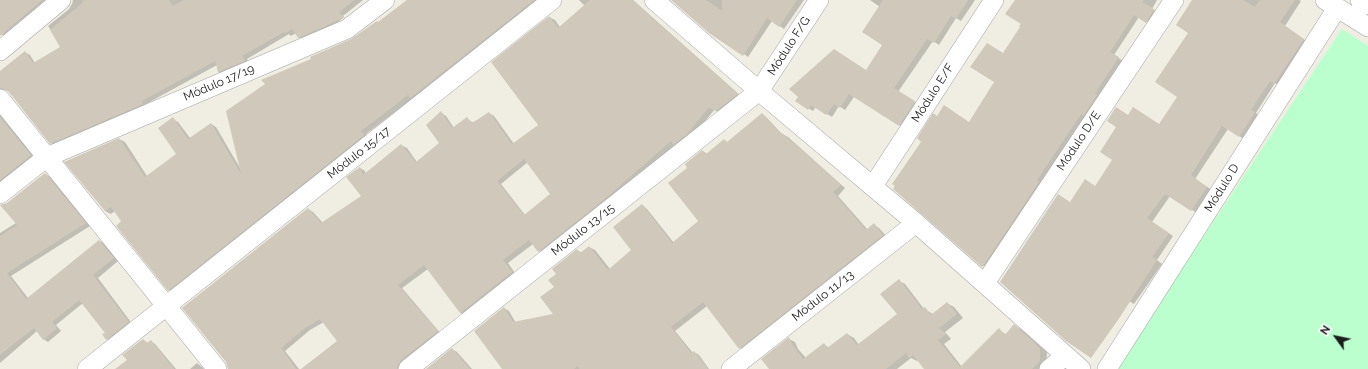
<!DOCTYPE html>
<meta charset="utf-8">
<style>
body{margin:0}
#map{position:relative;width:1368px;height:369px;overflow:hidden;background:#f0eee2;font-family:Raleway,sans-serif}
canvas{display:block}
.north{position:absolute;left:1316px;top:317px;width:40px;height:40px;-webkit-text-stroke:3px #fff;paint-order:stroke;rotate:303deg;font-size:11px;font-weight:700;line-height:16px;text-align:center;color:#1d1d1d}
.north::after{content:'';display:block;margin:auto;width:14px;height:18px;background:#1d1d1d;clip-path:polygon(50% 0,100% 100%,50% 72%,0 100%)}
</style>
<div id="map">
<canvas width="1368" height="369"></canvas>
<div class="north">N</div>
</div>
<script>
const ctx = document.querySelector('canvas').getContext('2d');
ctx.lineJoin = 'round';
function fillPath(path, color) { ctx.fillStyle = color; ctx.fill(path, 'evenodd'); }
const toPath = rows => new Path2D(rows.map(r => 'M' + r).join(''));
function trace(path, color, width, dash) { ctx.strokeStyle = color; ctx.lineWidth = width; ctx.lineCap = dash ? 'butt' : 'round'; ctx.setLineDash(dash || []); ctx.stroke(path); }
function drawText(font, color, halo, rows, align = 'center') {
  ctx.font = font + ' Raleway,sans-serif'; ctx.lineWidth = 4; ctx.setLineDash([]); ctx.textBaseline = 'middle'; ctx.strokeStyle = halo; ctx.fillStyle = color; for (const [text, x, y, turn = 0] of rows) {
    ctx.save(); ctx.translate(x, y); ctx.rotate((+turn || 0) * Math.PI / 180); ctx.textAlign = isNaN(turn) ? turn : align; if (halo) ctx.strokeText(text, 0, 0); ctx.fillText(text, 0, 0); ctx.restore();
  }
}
fillPath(toPath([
 [1342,29,1368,46,1368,369,1115,369]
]), '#baffcd');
fillPath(toPath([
 [0,0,52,0,6,38,0,33],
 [73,0,363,0,343,16,344,17,330,29,304,40,298,37,296,33,291,36,289,34,247,59,249,63,223,75,218,72,217,65,146,104,148,107,56,146,51,143,9,91,4,90,0,92,0,72,25,52,30,55,35,63,62,47,48,26,69,9,72,4],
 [407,0,543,0,366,134,369,138,174,293,169,290,115,211,111,214,105,211,119,139,125,142,147,176,178,154,173,119,178,122,190,138,211,124,216,127,240,168,300,70,378,23],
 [579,0,633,0,742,97,720,113,714,110,693,137,679,147,675,145,613,200,544,254,539,251,533,244,508,263,517,276,466,316,461,313,428,269,402,288,442,335,403,369,302,369,338,341,324,322,310,330,285,351,299,369,229,369,308,209,313,212,323,223,363,196,360,168,365,171,366,174,401,145,407,148,417,162,440,144,441,113,446,116,454,128,467,119,474,123,489,113,494,116,514,144,539,125,549,17,555,20,560,27,585,6],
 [528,162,552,194,525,215,501,184],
 [672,0,804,0,784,29,772,21,748,57],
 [870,0,975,0,961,21,956,18,939,45,933,41,898,92,919,105,904,128,854,97,845,110,839,106,832,117,816,107,813,111,796,101,866,71,884,44,880,7],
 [1016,0,1157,0,1152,9,1159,13,1151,25,1139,17,1114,55,1123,61,988,269,983,266,894,189,937,117,970,123,995,82,1004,54,1022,27,1022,23],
 [1193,0,1299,0,1301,1,1285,26,1309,43,1280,86,1275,83,1256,113,1259,116,1244,139,1228,129,1195,179,1212,190,1197,213,1170,196,1152,222,1173,236,1157,260,1162,264,1134,304,1129,301,1070,203,1096,187,1114,159,1129,116,1160,125,1179,96],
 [0,114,36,159,4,183,0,181],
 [762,114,767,118,782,134,788,137,845,188,838,196,868,230,874,225,879,228,888,238,745,351,740,348,707,306,675,331,693,353,694,352,699,355,709,369,503,369,504,308,509,311,516,323,555,315,557,274,577,250,582,253,589,247,595,250,610,269,633,250,642,205,647,209,674,243,700,221,689,169,702,151,708,154,724,140,728,143],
 [45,174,50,177,90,226,11,276,28,298,99,241,104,243,118,261,98,278,133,325,112,342,107,339,106,333,83,303,56,325,61,331,48,342,43,339,37,331,0,363,0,233,16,223],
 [899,281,905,284,924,309,933,314,947,303,954,307,963,318,945,332,951,339,944,344,962,367,999,330,1007,335,1014,326,1021,329,1047,352,1046,364,1042,369,926,369,918,360,917,361,911,358,897,369,771,369,789,339,795,342,798,349,806,358,824,344,829,348,847,334,854,338,859,345,898,315],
 [143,340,148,343,151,341,155,344,176,369,117,369,128,360],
 [452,349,457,352,472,369,427,369],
 [197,363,204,369,190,369]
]), '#0003');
fillPath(toPath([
 [0,0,42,0,0,36],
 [84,0,169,0,173,6,184,0,354,0,339,12,344,17,341,19,298,38,292,29,286,33,284,32,242,56,245,61,218,72,215,61,142,101,143,104,50,144,9,92,4,89,0,88,0,71,25,51,33,63,60,47,50,30,81,4],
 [407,0,534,0,410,98,408,95,361,131,364,135,168,291,116,226,121,221,111,207,105,211,64,162,119,138,145,177,176,154,158,128,173,117,188,139,211,123,241,174,226,111,265,84,261,80,311,59,310,57,351,39,377,21,378,22],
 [590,0,632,0,738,94,717,110,713,110,709,107,687,134,673,145,671,141,607,197,538,252,529,240,503,260,512,272,460,313,424,265,398,285,438,331,401,360,398,365,397,369,301,369,337,341,320,319,305,328,281,348,296,369,228,369,226,362,182,308,308,208,321,223,361,196,346,177,360,167,363,175,401,144,416,162,439,143,426,125,441,111,452,128,467,117,472,123,489,112,512,144,538,125,491,62,549,16,558,28],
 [524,159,550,194,524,215,497,181],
 [671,0,706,0,722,11,722,0,797,0,779,27,767,18,743,56,709,33],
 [883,0,968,0,956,19,951,16,934,43,927,39,894,88,915,101,899,126,849,94,840,108,834,104,826,115,811,105,808,110,795,101,798,97,789,89,834,49,866,70,882,45,862,32],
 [1015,0,1144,0,1142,2,1154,9,1146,23,1134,15,1110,52,1119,57,1095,93,1097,95,1083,116,1081,114,1037,180,1039,182,982,267,893,189,895,186,892,184,921,142,917,138,933,113,937,116,944,105,969,122,994,82,970,67,987,43,1003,53,1020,27,1019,26,1021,24,1005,14],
 [1192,0,1243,0,1255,7,1260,0,1295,0,1280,22,1304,39,1274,84,1270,81,1251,110,1255,112,1239,137,1222,126,1191,175,1207,187,1191,211,1165,194,1147,218,1169,233,1152,257,1157,260,1118,320,1091,358,1066,341,1000,282,1058,194,1070,202,1085,179,1095,186,1112,160,1100,152,1116,127,1107,121,1116,107,1128,115,1133,107,1159,124,1177,97,1155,82,1188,33,1176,25],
 [762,113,781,134,782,133,841,185,833,192,866,230,874,223,883,235,739,349,703,302,671,327,691,353,694,351,708,369,580,369,577,366,574,369,502,369,474,331,504,307,513,322,553,314,540,297,554,287,548,280,556,274,552,269,577,249,580,253,589,246,608,270,631,250,613,227,642,204,672,243,698,221,668,183,687,168,685,164,702,150,706,154,724,139,727,142],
 [0,117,31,155,0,180],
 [45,173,86,223,7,273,26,299,99,240,114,258,93,275,129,322,106,340,102,334,105,333,79,300,52,322,57,328,43,340,34,328,0,355,0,236,17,225,0,205,7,203],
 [899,279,922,309,925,307,931,315,947,302,957,314,939,328,946,334,938,340,960,367,999,328,1005,335,1014,324,1040,348,1040,361,1032,369,924,369,913,355,909,358,906,353,886,369,769,369,761,359,789,337,792,344,803,359,824,343,827,348,847,333,857,345,897,314,880,294],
 [143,339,147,343,151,340,174,369,115,369,127,360,122,355],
 [452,348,470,369,426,369]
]), '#d0c8bb');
const street = toPath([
 [654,0,759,91,916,223,1081,369],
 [1325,0,1368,27],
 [1360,0,1368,5],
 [0,51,61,0],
 [0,99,217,369],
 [873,186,994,0],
 [0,194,47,157,347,29,385,0],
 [985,283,1174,0],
 [87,369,552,0],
 [408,369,759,91,819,0],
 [731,369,916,223],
 [1049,369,1065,356],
 [1107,369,1337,8]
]);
trace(street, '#a4a4a4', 20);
trace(street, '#fff', 19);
drawText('12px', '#1d1d1d', '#fff', [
 ["Módulo F/G",789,46,-57],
 ["Módulo 17/19",219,83,-23],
 ["Módulo E/F",933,93,-57],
 ["Módulo D/E",1079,141,-56],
 ["Módulo 15/17",359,153,-38],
 ["Módulo D",1222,188,-58],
 ["Módulo 13/15",583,230,-38],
 ["Módulo 11/13",823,296,-38]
]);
</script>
